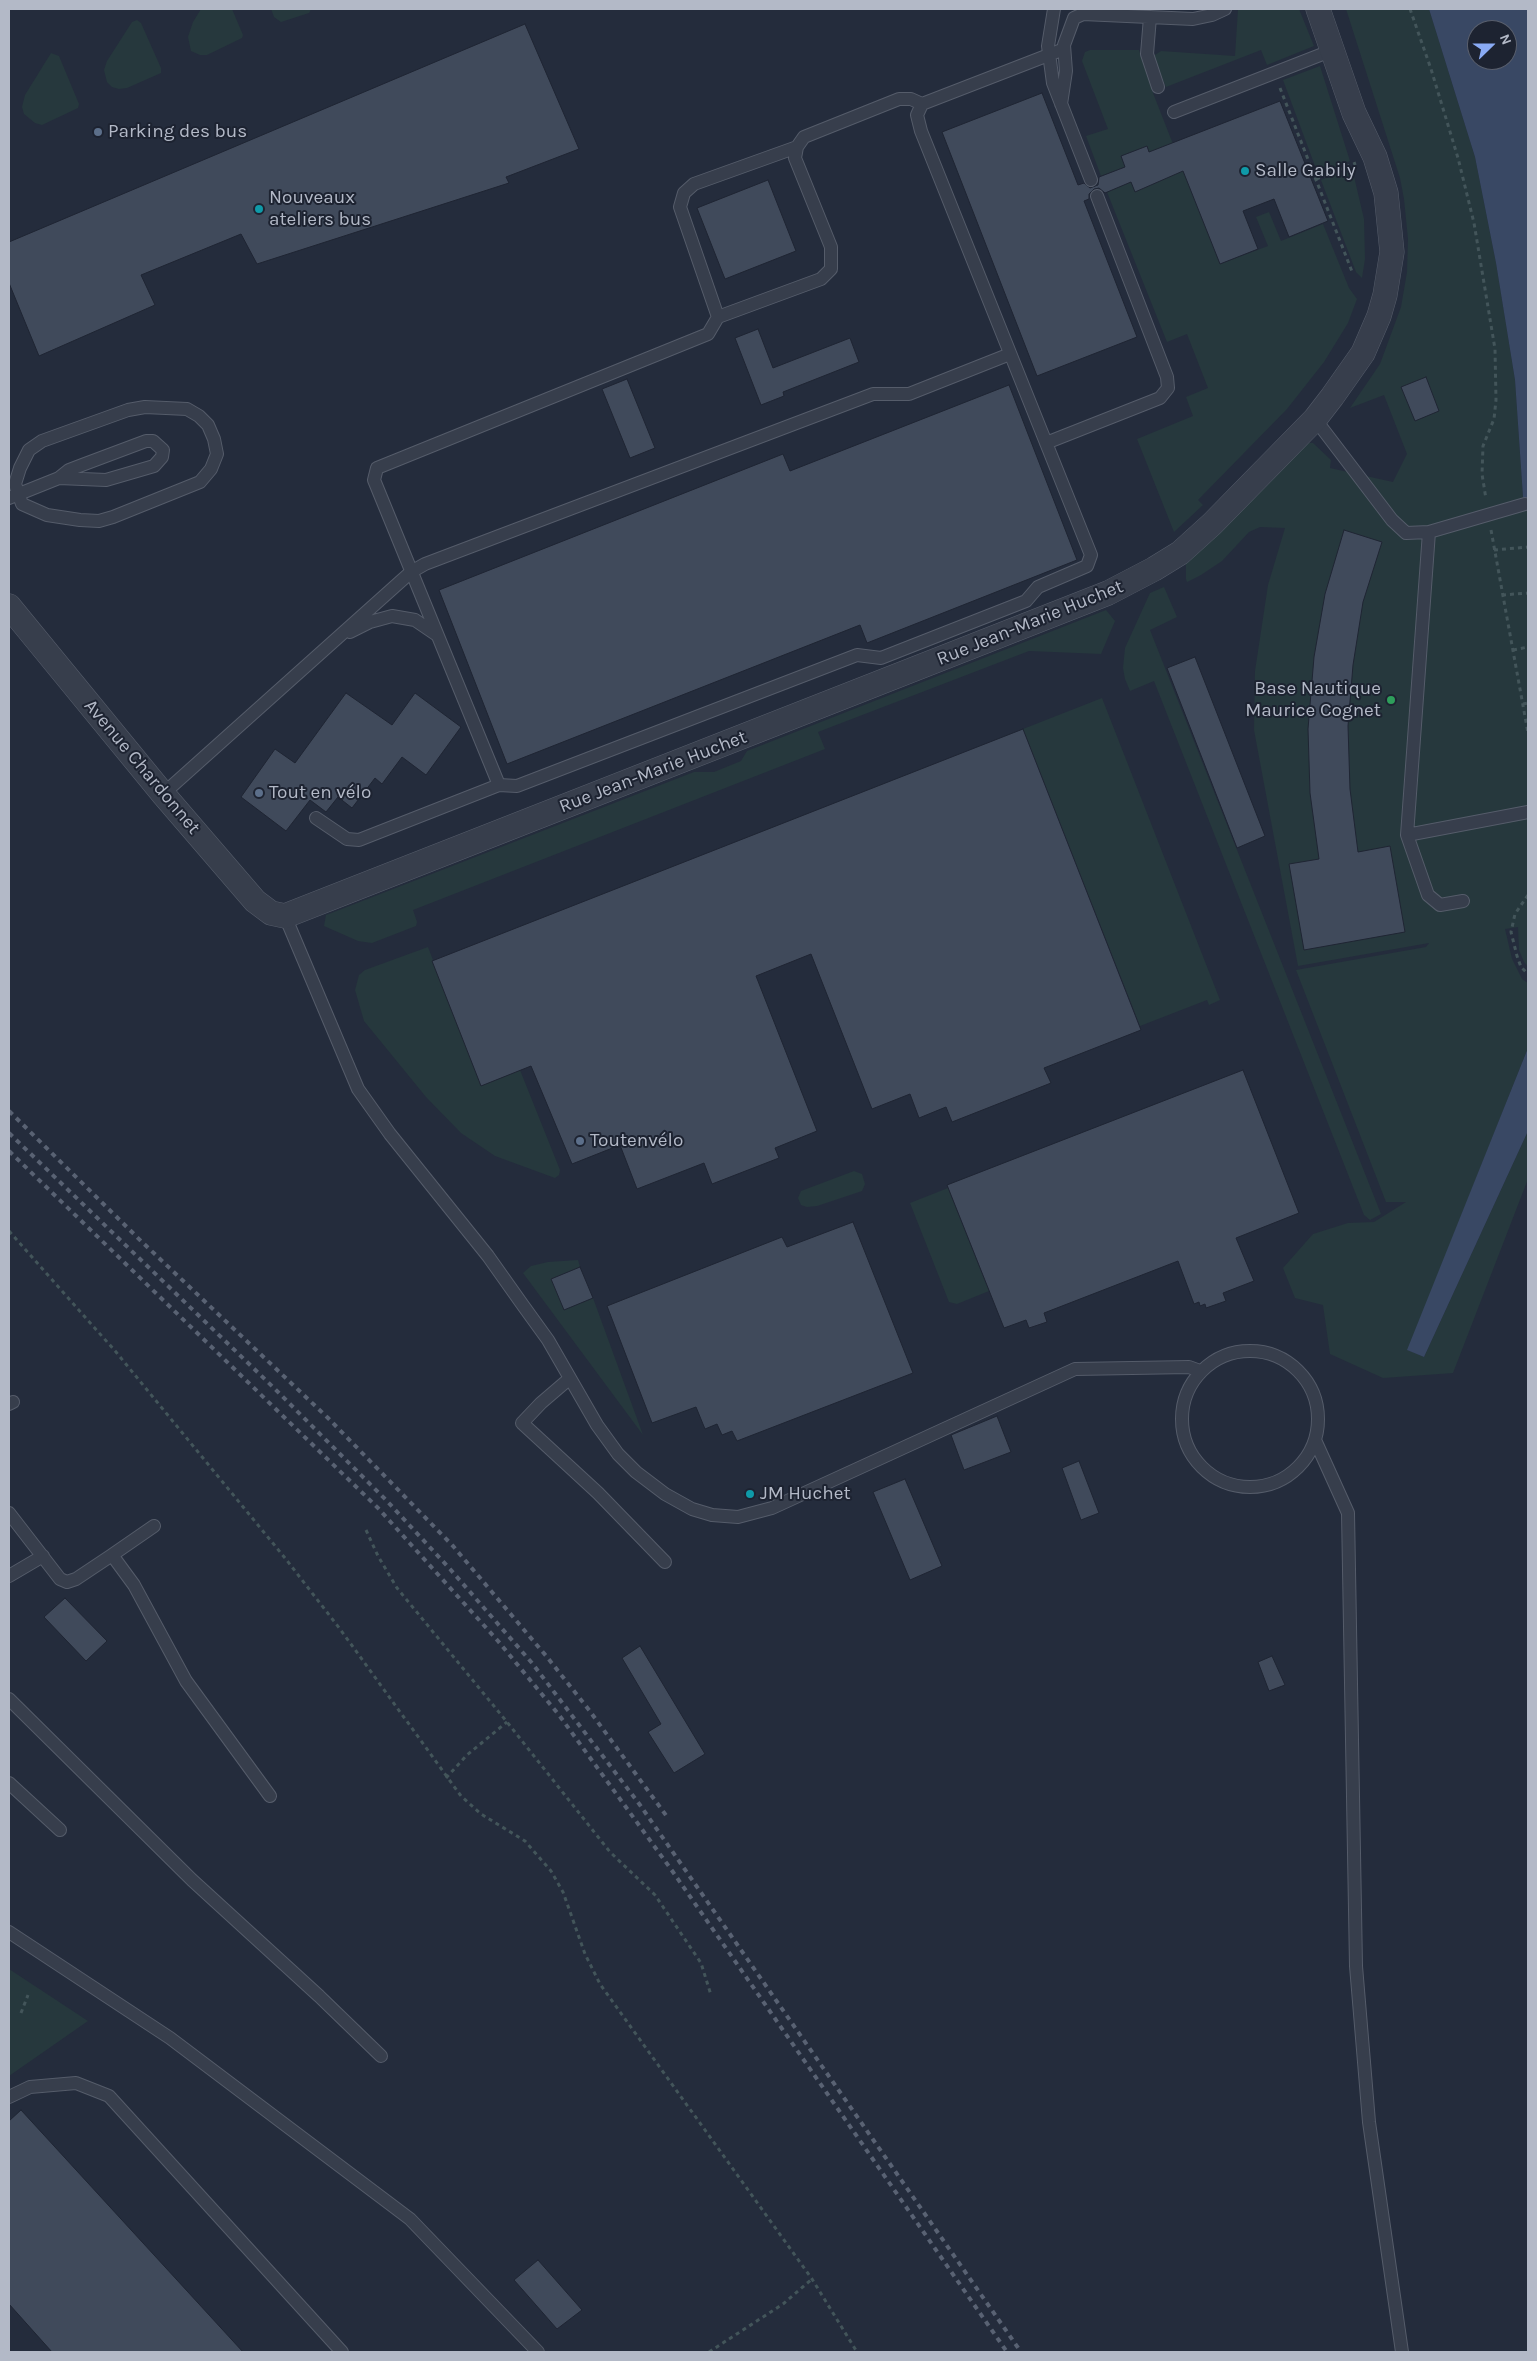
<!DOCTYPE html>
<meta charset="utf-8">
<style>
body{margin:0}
#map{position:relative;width:1537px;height:2361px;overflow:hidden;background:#242c3c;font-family:Karla,sans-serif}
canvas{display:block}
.frame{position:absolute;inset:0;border:10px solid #b3b9c7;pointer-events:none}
.north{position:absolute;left:1467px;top:20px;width:50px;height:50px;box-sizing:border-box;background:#1d2331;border:1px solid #595f6d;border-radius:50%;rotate:68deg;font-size:14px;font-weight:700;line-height:20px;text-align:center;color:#b3b9c7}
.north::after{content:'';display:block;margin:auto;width:18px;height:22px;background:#8aabf5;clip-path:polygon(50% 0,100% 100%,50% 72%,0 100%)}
</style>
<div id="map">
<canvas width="1537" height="2361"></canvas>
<div class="frame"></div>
<div class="north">N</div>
</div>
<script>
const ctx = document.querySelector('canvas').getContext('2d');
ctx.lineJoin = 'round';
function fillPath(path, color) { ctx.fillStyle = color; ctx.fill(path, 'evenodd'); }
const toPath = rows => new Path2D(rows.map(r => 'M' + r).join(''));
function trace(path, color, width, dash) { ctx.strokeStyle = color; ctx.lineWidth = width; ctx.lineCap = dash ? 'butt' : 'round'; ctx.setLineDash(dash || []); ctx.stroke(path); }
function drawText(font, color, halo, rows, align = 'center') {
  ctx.font = font + ' Karla,sans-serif'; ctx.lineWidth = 4; ctx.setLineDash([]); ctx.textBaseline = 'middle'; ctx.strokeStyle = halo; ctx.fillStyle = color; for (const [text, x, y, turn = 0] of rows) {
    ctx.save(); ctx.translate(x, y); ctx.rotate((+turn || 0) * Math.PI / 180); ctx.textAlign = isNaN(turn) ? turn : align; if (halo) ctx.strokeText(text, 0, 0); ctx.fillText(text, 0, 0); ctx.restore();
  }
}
fillPath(toPath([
 [201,9,232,9,243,35,242,38,207,55,200,55,191,51,188,37,193,22],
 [271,9,311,9,309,13,281,22,274,17],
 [1238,9,1299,9,1314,46,1267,65,1261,50,1166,87,1154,59,1155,55,1161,51,1235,56],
 [1346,9,1429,9,1475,157,1496,263,1515,380,1523,497,1528,511,1528,967,1524,962,1519,950,1518,927,1505,929,1512,959,1522,979,1528,983,1528,1048,1408,1350,1424,1357,1528,1131,1528,1179,1453,1373,1383,1378,1330,1354,1323,1305,1295,1298,1283,1268,1313,1234,1348,1223,1374,1222,1406,1202,1386,1202,1296,970,1426,947,1429,943,1298,966,1254,730,1255,671,1268,585,1285,528,1260,527,1249,532,1222,561,1201,575,1187,582,1186,579,1186,563,1306,443,1313,443,1331,460,1330,468,1393,482,1407,454,1384,395,1350,408,1380,364,1401,307,1407,272,1408,239,1404,199,1400,178],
 [137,20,141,23,161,68,161,73,127,88,119,89,112,87,107,82,104,70,107,61,132,22],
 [1090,50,1139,50,1153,93,1220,264,1268,246,1256,217,1269,212,1281,241,1323,224,1349,288,1357,299,1348,323,1324,362,1287,409,1198,500,1203,505,1174,532,1137,439,1193,416,1186,397,1208,388,1187,334,1167,342,1107,192,1131,182,1135,191,1161,180,1147,146,1121,156,1125,167,1101,176,1086,136,1108,129,1082,61,1085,52],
 [51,53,59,56,79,104,78,108,42,125,35,123,24,114,22,107,25,95],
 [1320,66,1350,161,1318,174,1283,80],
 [1352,168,1364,219,1365,259,1362,278,1356,272,1321,180],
 [1164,587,1177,617,1150,630,1381,1214,1370,1220,1364,1215,1154,681,1130,691,1125,679,1123,668,1125,648,1150,593],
 [1106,610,1115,621,1101,654,1029,651,818,732,825,749,413,910,417,922,416,926,372,943,358,941,324,926,326,915,334,912,694,772,714,772,741,761,747,751],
 [1102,698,1220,1000,1209,1005,1207,1000,1140,1026,1023,729],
 [428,947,481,1086,520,1070,560,1170,559,1175,555,1178,495,1156,461,1133,426,1097,364,1021,355,990,359,975,365,970],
 [854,1171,862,1174,865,1184,862,1191,817,1206,807,1207,801,1205,798,1198,801,1191],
 [948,1188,989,1291,957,1304,949,1302,910,1203],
 [578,1260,580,1267,552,1279,564,1310,593,1298,643,1435,523,1273,531,1266,548,1262],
 [9,1969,88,2021,9,2076]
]), '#26383d');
fillPath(toPath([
 [1429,9,1528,9,1528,511,1523,497,1515,380,1496,263,1475,157],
 [1477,30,1507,30,1507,60,1477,60],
 [1528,1048,1528,1131,1424,1357,1407,1350]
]), '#394864');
const building = toPath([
 [525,24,579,149,506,177,509,183,257,264,241,234,141,275,155,305,39,356,9,283,9,242,525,24],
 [1042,93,1078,185,1084,183,1090,188,1098,185,1099,177,1125,167,1121,156,1147,146,1149,152,1280,101,1328,221,1289,237,1274,199,1243,211,1258,249,1220,264,1183,171,1135,192,1131,182,1105,193,1099,188,1094,189,1089,194,1089,199,1084,201,1137,337,1037,376,942,132,1042,93],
 [768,180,796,251,725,279,697,208,768,180],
 [758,329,773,368,850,338,859,362,783,392,784,396,761,405,735,338,758,329],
 [1426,377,1439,411,1415,421,1401,387,1426,377],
 [627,379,655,448,630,458,602,389,627,379],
 [1009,385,1077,560,867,643,860,625,507,764,439,590,783,454,790,471,1009,385],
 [1344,530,1382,542,1363,602,1353,665,1348,726,1350,789,1358,852,1390,846,1405,932,1304,950,1289,864,1319,859,1310,793,1308,729,1314,657,1325,594,1344,530],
 [1195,657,1265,836,1237,848,1167,668,1195,657],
 [346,693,392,725,415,693,461,727,426,775,402,757,382,784,375,778,352,808,338,797,326,812,310,800,286,831,241,797,275,749,295,763,346,693],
 [1023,729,1141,1030,1044,1068,1051,1083,952,1122,946,1107,919,1118,910,1094,872,1109,811,954,756,976,817,1131,775,1148,779,1158,712,1184,704,1163,637,1189,620,1145,572,1164,531,1066,481,1086,432,961,1023,729],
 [1243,1070,1299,1213,1236,1238,1254,1281,1223,1293,1226,1301,1206,1308,1205,1304,1200,1306,1199,1302,1194,1304,1178,1261,1044,1313,1047,1322,1029,1328,1026,1320,1004,1328,947,1185,1243,1070],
 [853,1222,913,1373,737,1441,732,1431,722,1435,717,1424,705,1429,696,1407,652,1423,607,1306,782,1237,787,1247,853,1222],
 [580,1267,593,1298,564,1310,551,1279,580,1267],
 [997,1416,1011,1452,964,1470,951,1435,997,1416],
 [1079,1461,1099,1513,1081,1520,1062,1468,1079,1461],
 [905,1479,942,1566,910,1580,873,1492,905,1479],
 [65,1598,107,1641,86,1661,44,1617,65,1598],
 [640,1646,705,1754,674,1773,648,1732,661,1724,622,1658,640,1646],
 [1272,1656,1285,1685,1269,1691,1258,1662,1272,1656],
 [21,2110,243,2352,52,2352,9,2304,9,2121,21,2110],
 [538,2260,582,2310,557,2329,514,2280,538,2260]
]);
fillPath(building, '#404a5b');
trace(building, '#1f2533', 1);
const lane = toPath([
 [1054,9,1048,46,1053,83,1091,180],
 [1150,17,1147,54,1158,87],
 [1061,104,1066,71,1064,45,1074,18,1083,14,1193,19,1212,15,1225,9],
 [1174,112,1333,50],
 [718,317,680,207,684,193,694,184,797,147],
 [145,407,187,409,199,416,208,425,214,439,217,454,211,469,200,482,113,517,99,521,80,520,47,515,22,504,15,484,20,468,29,450,42,441,128,410,145,407],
 [1315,419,1392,520,1406,533,1429,532,1407,835,1428,895,1440,905,1463,901],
 [1046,443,1160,398,1168,388,1167,377,1097,196],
 [9,498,59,478,69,470,82,465,146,441,153,441,163,450,162,457,154,466,106,480,59,478],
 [1429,532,1525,504],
 [350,632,370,622,392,616,415,620,437,635],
 [499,785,374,480,377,468,708,334,718,317,821,279,831,269,831,247,795,158,797,147,804,137,899,99,911,99,922,104],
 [163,794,411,572,425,564,873,394,909,394,1010,354],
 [316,818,347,839,359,840,499,785,517,786,857,655,881,658,1026,601,1038,587,1087,566,1091,555,921,131,917,115,922,104,1064,49],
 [1407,835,1528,812],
 [285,916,358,1089,390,1134,488,1256,522,1304,548,1340,597,1425,618,1454,636,1472,665,1494,692,1509,712,1515,738,1517,772,1508,1075,1369,1189,1367,1200,1371],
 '1182 1419a68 68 0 1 1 136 0a68 68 0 1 1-136 0Z',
 [569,1379,541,1403,522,1423,598,1493,665,1562],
 [9,1404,13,1402],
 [1315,1440,1348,1513,1356,1966,1369,2122,1402,2352],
 [9,1513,60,1579,67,1582,76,1579,112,1555,134,1585,186,1681,270,1796],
 [112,1555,154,1526],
 [9,1576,43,1556],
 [9,1699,192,1880,319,1996,381,2056],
 [9,1783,60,1830],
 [9,1932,170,2038,410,2219,538,2352],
 [9,2097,30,2087,76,2083,109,2096,342,2352]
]);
const street = toPath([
 [9,606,163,794,255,901,271,913,285,916,1108,593,1154,569,1180,553,1212,524,1315,419,1332,397,1363,353,1379,316,1385,295,1392,252,1386,193,1375,157,1354,113,1318,9]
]);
trace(lane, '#555c6a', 14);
trace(street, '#555c6a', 25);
trace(toPath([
 [1410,9,1431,69,1458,158,1474,223,1495,349,1496,400,1494,419,1483,446,1482,474,1486,499],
 [1280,88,1353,274],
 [1316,179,1356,163],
 [1491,530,1528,733],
 [1494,550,1528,547],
 [1502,595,1528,593],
 [1513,650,1528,647],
 [1523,704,1528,703],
 [1528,895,1515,914,1511,932,1517,956,1521,967,1528,974],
 [9,1231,116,1352,285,1558,340,1629,461,1796,481,1814,525,1841,551,1871,563,1892,585,1954,600,1984,812,2279,857,2352],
 [366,1530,378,1556,397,1588,507,1722,610,1852,655,1895,701,1963,711,1995],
 [446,1778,467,1755,507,1722],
 [21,2013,28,1995],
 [709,2352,783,2304,812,2279]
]), '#43555a', 3, [4, 4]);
trace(lane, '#373e4c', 12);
trace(street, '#373e4c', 24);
trace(toPath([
 [9,1111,141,1241,328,1418,453,1546,547,1657,589,1710,668,1818],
 [9,1133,274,1388,387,1501,450,1569,532,1663,640,1805,1021,2352],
 [9,1151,378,1508,498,1641,559,1715,673,1872,1007,2352]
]), '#596273', 4, [5, 5]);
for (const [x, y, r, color] of [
 [98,132,5,"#5c6f8a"],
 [1245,171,5,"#0f9aa8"],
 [259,209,5,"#0f9aa8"],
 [1391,700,5,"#2e9e5b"],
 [259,793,5,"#5c6f8a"],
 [580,1141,5,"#5c6f8a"],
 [750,1494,5,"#0f9aa8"]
]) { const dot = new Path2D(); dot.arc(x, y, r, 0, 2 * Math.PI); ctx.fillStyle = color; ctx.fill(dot); trace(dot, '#1d2331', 2); }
drawText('19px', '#b3b9c7', '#1d2331', [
 ["Parking des bus",108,132],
 ["Salle Gabily",1255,171],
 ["Nouveaux",269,198],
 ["ateliers bus",269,220],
 ["Base Nautique",1381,689,"right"],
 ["Maurice Cognet",1381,711,"right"],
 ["Tout en vélo",269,793],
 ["Toutenvélo",590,1141],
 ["JM Huchet",760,1494]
], 'left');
drawText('19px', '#b3b9c7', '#1d2331', [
 ["Rue Jean-Marie Huchet",1030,623,-22],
 ["Avenue Chardonnet",142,767,50],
 ["Rue Jean-Marie Huchet",653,772,-21]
]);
</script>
